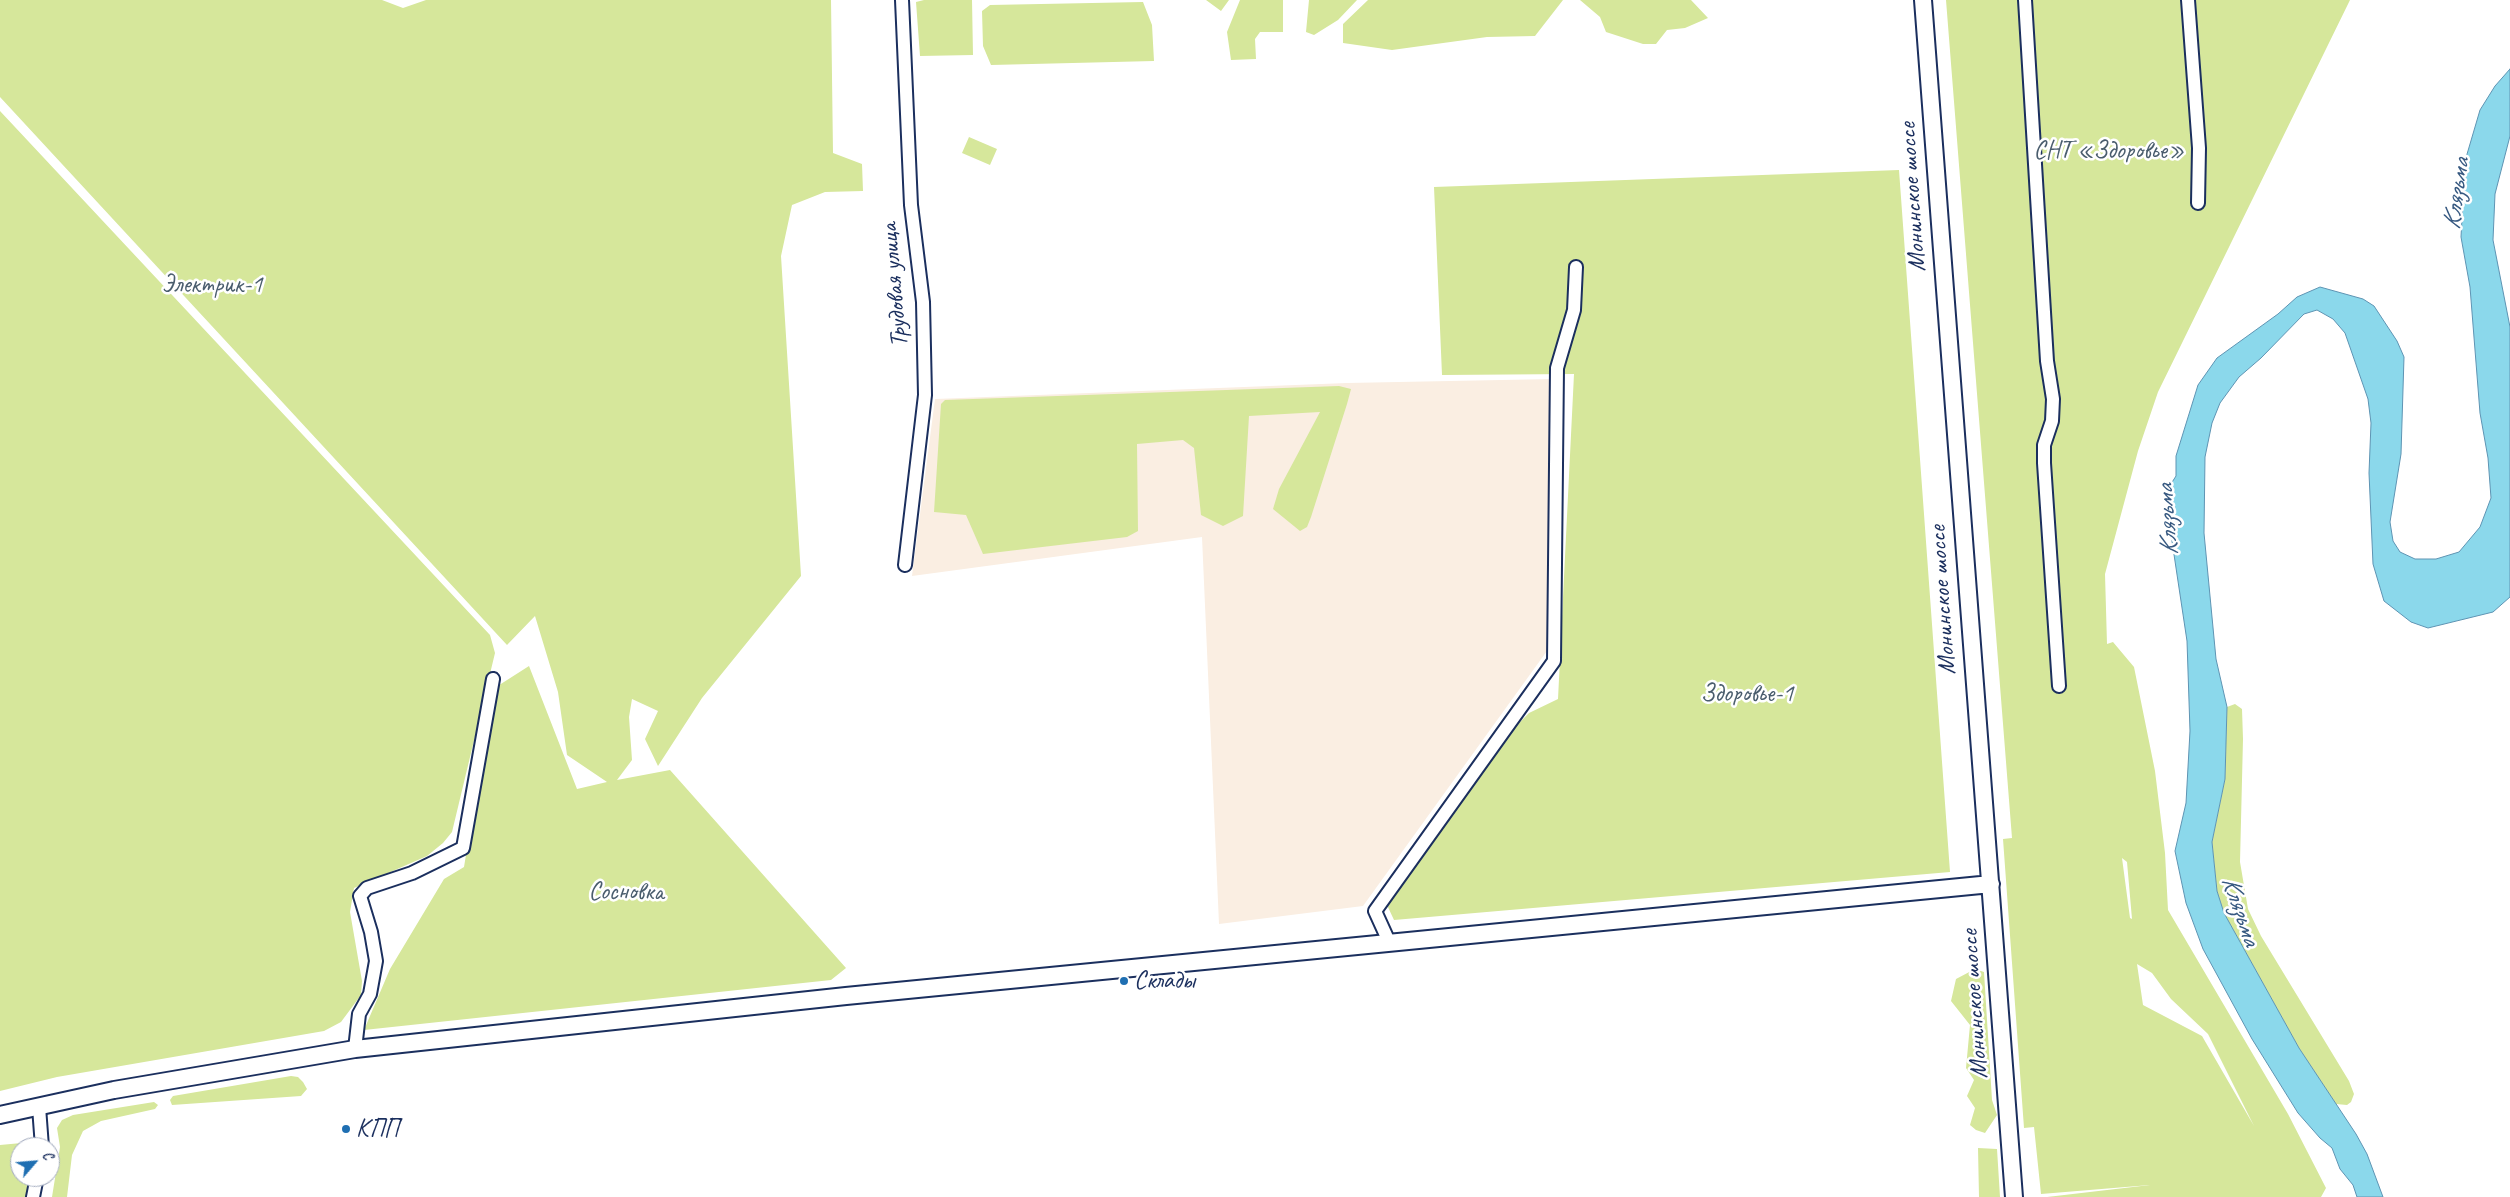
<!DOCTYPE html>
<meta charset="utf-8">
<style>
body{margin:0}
#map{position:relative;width:2510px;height:1197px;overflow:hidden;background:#fff;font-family:Caveat,sans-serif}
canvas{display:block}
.north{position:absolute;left:10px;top:1137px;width:50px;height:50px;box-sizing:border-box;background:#fff;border:1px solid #a4acbf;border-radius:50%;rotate:63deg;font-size:14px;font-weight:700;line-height:20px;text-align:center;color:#1b2f5e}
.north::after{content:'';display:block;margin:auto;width:18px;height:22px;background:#1f6fb2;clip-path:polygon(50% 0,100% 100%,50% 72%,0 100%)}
</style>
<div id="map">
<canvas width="2510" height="1197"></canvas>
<div class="north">С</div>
</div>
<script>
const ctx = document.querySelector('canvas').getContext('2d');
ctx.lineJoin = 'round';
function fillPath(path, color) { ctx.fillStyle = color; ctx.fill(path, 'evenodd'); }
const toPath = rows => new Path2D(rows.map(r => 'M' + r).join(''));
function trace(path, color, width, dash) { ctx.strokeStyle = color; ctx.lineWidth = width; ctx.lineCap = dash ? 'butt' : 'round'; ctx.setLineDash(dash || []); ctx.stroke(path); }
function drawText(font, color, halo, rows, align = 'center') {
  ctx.font = font + ' Caveat,sans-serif'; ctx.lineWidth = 5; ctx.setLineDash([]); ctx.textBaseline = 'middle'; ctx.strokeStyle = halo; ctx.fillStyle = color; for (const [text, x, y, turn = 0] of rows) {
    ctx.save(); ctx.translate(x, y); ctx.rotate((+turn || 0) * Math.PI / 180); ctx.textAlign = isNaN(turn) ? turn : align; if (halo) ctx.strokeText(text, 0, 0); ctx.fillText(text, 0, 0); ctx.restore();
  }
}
fillPath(toPath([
 [1553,379,1552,644,1363,906,1219,924,1202,537,912,576,935,399,1347,383]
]), '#faeee2');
fillPath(toPath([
 [0,0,382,0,403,8,426,0,831,0,833,153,862,164,863,191,825,192,792,205,781,256,801,576,702,698,658,766,645,739,658,711,632,699,629,717,632,760,617,780,670,770,846,968,831,980,364,1030,390,969,444,879,464,867,493,689,529,666,577,789,607,782,567,755,558,692,535,616,507,645,0,97],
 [924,0,972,0,973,55,920,56,916,2],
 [1206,0,1229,0,1221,11],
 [1240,0,1283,0,1283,32,1260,32,1255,39,1256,59,1231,60,1227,32],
 [1309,0,1357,0,1338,20,1314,35,1306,32],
 [1368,0,1563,0,1535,36,1487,37,1392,50,1343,43,1343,24],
 [1580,0,1691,0,1708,18,1685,28,1667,30,1656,44,1643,44,1606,32,1600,17],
 [1946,0,2350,0,2158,392,2138,451,2105,574,2107,644,2113,642,2134,667,2155,771,2165,853,2168,910,2288,1114,2326,1188,2321,1197,2047,1197,2150,1185,2041,1194,2034,1127,2024,1128,2003,839,2012,838],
 [2122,858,2127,862,2132,919,2130,918],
 [2137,964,2152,973,2171,999,2208,1034,2254,1126,2202,1036,2143,1005],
 [1143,2,1152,25,1154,61,991,65,983,46,982,11,990,5],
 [0,111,490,635,495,653,452,832,443,843,427,856,354,888,350,912,362,981,361,995,341,1022,324,1031,57,1077,0,1091],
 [969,137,997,149,990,165,962,153],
 [1899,170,1950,872,1394,920,1387,905,1511,731,1529,713,1558,699,1574,374,1442,375,1434,187],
 [1339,386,1351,389,1347,404,1311,517,1307,527,1300,531,1273,509,1279,489,1320,412,1249,416,1243,516,1223,526,1201,515,1194,448,1183,440,1137,444,1138,531,1127,537,983,554,966,515,934,512,941,404,945,400],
 [2235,704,2242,709,2243,739,2240,862,2248,909,2261,936,2349,1081,2354,1094,2351,1102,2347,1105,2336,1104,2299,1048,2224,913,2217,891,2212,842,2225,779,2227,707],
 [1975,969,1984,972,1992,1100,1997,1115,1985,1133,1976,1130,1970,1125,1975,1108,1967,1096,1974,1080,1966,1068,1970,1025,1951,1001,1956,979],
 [291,1076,298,1077,303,1082,307,1089,301,1096,172,1105,170,1100,173,1096],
 [154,1102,158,1105,155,1109,101,1121,83,1131,72,1155,67,1197,52,1197,60,1147,57,1128,62,1120,73,1115],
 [43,1141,49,1143,48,1147,20,1147,20,1177,42,1177,38,1197,0,1197,0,1145],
 [1978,1148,1997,1149,2000,1197,1979,1197]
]), '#d6e79b');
const water = toPath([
 [2510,69,2510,136,2495,194,2493,240,2510,327,2510,597,2493,612,2428,628,2411,622,2384,601,2373,564,2369,473,2371,423,2368,399,2345,333,2333,319,2317,310,2304,314,2261,358,2239,377,2220,403,2212,423,2205,457,2204,533,2216,659,2227,707,2225,779,2212,842,2217,891,2224,913,2299,1048,2356,1134,2367,1154,2383,1197,2357,1197,2353,1185,2340,1169,2332,1148,2320,1138,2298,1113,2252,1039,2203,949,2186,903,2175,851,2186,803,2190,731,2187,641,2167,508,2169,487,2176,476,2176,456,2198,385,2217,358,2278,314,2297,297,2320,287,2363,299,2374,306,2397,341,2404,357,2401,454,2390,522,2393,541,2400,552,2415,559,2436,559,2459,552,2480,527,2491,498,2488,458,2480,413,2470,287,2461,237,2465,161,2480,110,2495,86,2510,69]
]);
fillPath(water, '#8bd8eb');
trace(water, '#5e94b3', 1);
const minor = toPath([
 [902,0,911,205,923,302,925,395,905,565],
 [2025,0,2047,361,2053,399,2052,421,2044,445,2044,463,2059,686],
 [2188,0,2199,148,2198,203],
 [1390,944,1375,911,1554,661,1557,368,1574,310,1576,267],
 [355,1049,359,1014,370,994,376,961,371,932,360,896,367,888,412,873,463,848,493,679],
 [39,1107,42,1147],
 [33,1197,37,1177]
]);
const major = toPath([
 [1923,0,2014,1197],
 [0,1115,114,1090,355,1049,846,996,1991,884]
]);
trace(minor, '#1b2f5e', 16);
trace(major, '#1b2f5e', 20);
trace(minor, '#fff', 12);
trace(major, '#fff', 16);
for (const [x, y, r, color] of [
 [1124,981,5,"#1f6fb2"],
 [346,1129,5,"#1f6fb2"]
]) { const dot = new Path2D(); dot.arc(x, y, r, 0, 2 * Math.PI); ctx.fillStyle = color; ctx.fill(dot); trace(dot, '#fff', 2); }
drawText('25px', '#4a5d6d', '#fff', [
 ["СНТ «Здоровье»",2109,151],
 ["Электрик-1",212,285],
 ["Здоровье-1",1747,694],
 ["Сосновка",626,892]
]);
drawText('25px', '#1b2f5e', '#fff', [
 ["Монинское шоссе",1913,197,-94],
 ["Трудовая улица",895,285,-95],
 ["Монинское шоссе",1943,600,-94],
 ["Монинское шоссе",1975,1004,-94]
]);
drawText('25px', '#1b2f5e', '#fff', [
 ["Склады",1134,981],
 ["КПП",356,1129]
], 'left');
drawText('italic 26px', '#375981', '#fff', [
 ["Клязьма",2457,194,-82],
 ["Клязьма",2168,520,-94],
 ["Клязьма",2240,911,71]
]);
</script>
